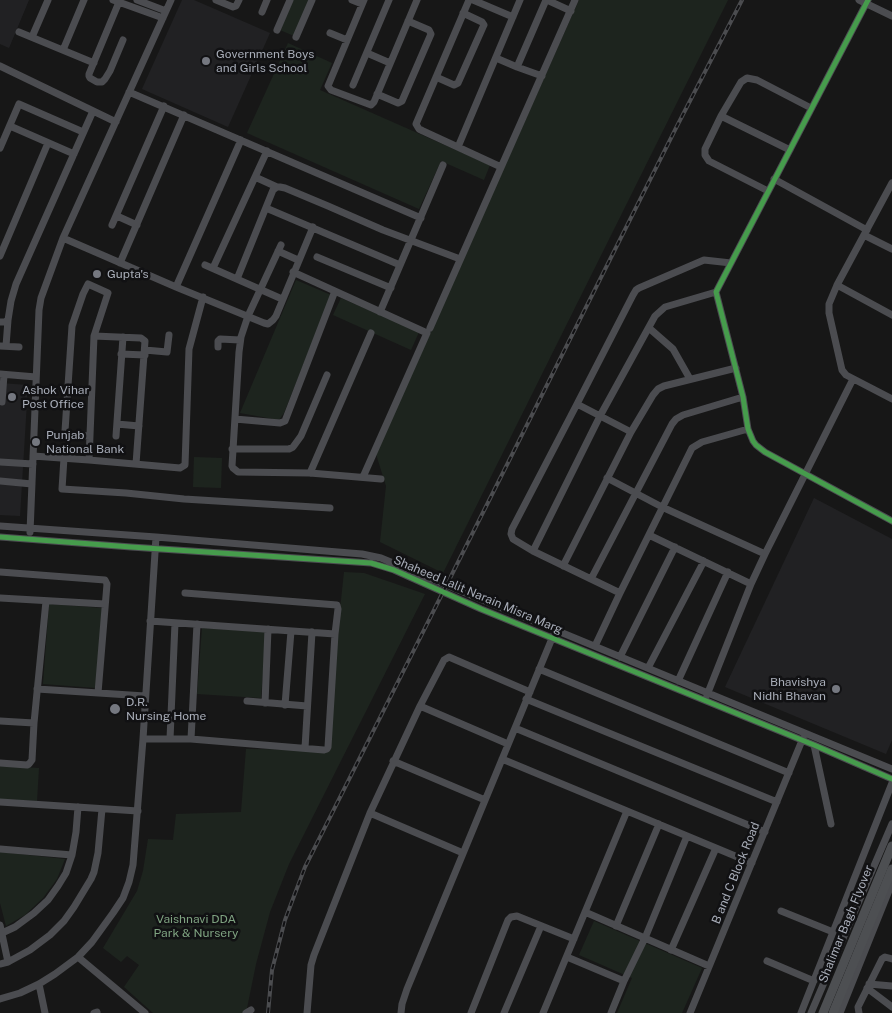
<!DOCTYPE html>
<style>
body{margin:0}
canvas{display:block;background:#171717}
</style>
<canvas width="892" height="1013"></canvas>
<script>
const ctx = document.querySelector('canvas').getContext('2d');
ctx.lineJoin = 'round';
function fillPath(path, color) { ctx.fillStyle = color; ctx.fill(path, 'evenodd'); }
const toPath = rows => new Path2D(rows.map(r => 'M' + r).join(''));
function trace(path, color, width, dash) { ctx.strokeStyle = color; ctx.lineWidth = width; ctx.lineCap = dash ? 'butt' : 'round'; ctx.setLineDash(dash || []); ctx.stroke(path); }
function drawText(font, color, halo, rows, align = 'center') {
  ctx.font = font + ' "Public Sans",sans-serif'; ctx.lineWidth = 5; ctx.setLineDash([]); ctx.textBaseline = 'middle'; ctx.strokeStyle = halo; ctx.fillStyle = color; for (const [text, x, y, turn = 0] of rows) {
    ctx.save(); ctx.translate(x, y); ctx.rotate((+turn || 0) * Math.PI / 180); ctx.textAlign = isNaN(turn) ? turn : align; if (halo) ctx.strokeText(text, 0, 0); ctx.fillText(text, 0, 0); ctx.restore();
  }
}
fillPath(toPath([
 [0,0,29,0,9,48,0,44],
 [182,0,194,0,270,33,228,127,142,89],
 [0,383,28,385,20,516,0,515],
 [814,498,892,539,892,740,886,754,725,687]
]), '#212123');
fillPath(toPath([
 [293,0,310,0,294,36,280,30],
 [579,0,728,0,443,573,380,542,386,486,376,454],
 [288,43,332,63,320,90,490,165,484,180,441,161,419,209,247,133],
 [296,280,331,295,284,413,279,420,240,413],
 [341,298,419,332,411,350,333,315],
 [194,457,222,458,221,488,193,487],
 [344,572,364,573,425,594,289,864,270,912,256,964,246,1013,153,1013,124,987,139,965,127,956,121,962,103,948,137,891,143,871,148,839,173,840,176,814,241,812,246,749,325,750],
 [49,604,102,608,96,688,43,684],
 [202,628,266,632,261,698,197,694],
 [0,766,39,768,37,801,0,799],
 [0,852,65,859,57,879,43,898,25,915,6,926,0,903],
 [594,921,702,968,682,1013,617,1013,632,978,579,955]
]), '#1d241e');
trace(toPath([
 [113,0,163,18],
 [137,0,166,11],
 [216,0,233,7,236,6,239,0],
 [352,0,362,4],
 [364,0,328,86,331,90,371,105,374,102,417,0],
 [469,0,416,124,419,129,423,131,501,167],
 [473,0,513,17],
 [547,0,571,11],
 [859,0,892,16],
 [868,0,716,292,743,397,748,429,753,441,756,445,765,452,892,521],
 [119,2,89,74,89,76,90,78,97,82,102,82,105,79,110,71,123,40],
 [262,12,267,0],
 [277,30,290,0],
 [19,32,94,63],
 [330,33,347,40],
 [32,37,48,0],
 [296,37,312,0],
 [63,50,84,0],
 [367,53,390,63],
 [496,58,517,67,542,76],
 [0,66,116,122],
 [517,67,546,0],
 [436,77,454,85,458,83,483,27,484,25,482,22,463,13],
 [353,85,389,0],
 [129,92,421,218],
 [377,94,398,103,402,101,431,34,429,30,408,21],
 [721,116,790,150],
 [10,126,74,154],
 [458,147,520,0],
 [0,148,19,104,83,132],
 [255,177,277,187],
 [774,179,867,230],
 [892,183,837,285,829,304,829,313,842,370,846,375,892,399],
 [768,191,709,161,705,155,705,149,721,116,741,82,747,78,757,80,811,108],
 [266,208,400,265],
 [117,216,137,225],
 [112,225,164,106],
 [864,235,892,249],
 [63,238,176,287,264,323,268,324,273,320,276,316,313,227],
 [281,245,248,316,241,337,239,352,232,466,233,468,238,472,310,473,381,479],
 [278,251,298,260],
 [0,256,48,143],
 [317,257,391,288],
 [120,263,184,115],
 [205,265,282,299],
 [213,268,267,151],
 [293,272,427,333,363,477],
 [237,279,273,190,277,187,280,187,285,188,328,206,383,230,460,259],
 [837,285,892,315],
 [176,287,241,140],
 [380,312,443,165],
 [0,322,5,322,8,320,11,301,16,284,93,111],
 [430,328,575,0],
 [649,328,673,349,690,379],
 [94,336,141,338,145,341,136,464],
 [0,346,19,347],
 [6,346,8,320],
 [218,347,218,341,220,339,240,340],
 [145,350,167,352,169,335],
 [121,354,145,355],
 [0,374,36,377],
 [2,402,4,375],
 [577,404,631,432],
 [235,419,280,423,285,421,335,291],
 [117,424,139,426],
 [116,436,123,337],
 [232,449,289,449,293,447,301,436,327,375],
 [33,456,89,460,180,468,185,465,189,349,203,297],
 [64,458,62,489,126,493,184,499,330,508],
 [89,460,94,336,108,293,88,284,83,294,72,326,65,431,68,435,90,436],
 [0,462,33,464],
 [310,473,371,333],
 [607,478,662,507,765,554],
 [0,481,32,484],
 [0,526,156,537,362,554,381,558,892,769],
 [30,532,39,310,41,298,63,238,171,0],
 [649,535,751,584],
 [0,537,131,547,371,563,394,570,481,609,814,745,892,779],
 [533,551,600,416,655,316,665,307,716,292],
 [563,566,631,432,653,395,658,389,664,386,736,368],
 [0,572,105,580,107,584,98,693],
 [591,579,672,424,676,419,683,415,743,397],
 [620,593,533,551,513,539,511,534,512,529,577,404,633,295,636,290,639,288,704,260,731,263],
 [0,598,105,604],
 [150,621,335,634],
 [595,646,620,593,692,448,702,442,748,429],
 [620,657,675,547],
 [648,668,704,561],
 [539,669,789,773],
 [678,681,728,572],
 [37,689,145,696],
 [707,695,751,584,765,554,853,379],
 [526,699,777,802],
 [247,701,307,706],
 [265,703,268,629],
 [285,705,291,631],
 [420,706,444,660,449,657,530,692],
 [0,721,34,723],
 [515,728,765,832],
 [143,739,191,739,324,750,327,749,328,747,335,634,338,609,337,605,185,593],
 [170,739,175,623],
 [191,739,197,624],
 [814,745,831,824],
 [305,748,312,632],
 [502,759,752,863],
 [393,761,485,800],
 [0,763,27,765,29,764,32,760,34,723,46,601],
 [0,802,138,811],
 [370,813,463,853],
 [0,849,72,855],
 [781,911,833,932],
 [585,912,709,966],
 [0,925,8,962],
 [616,926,659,824],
 [2,933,15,927,34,913,48,900,58,886,66,873,72,855,76,832,78,807],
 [671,950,716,848],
 [78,957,145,1013],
 [567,957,624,981,611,1013],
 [767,961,814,981],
 [0,964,8,962,30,950,50,935,64,921,74,907,91,879,94,872,98,853,102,809],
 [624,981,645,938,687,836],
 [39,984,45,1013],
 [869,984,892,986],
 [867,988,892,1007],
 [0,999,20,993,39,984,55,974,78,957,92,942,113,913,123,898,129,882,133,865,143,739,156,537],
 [94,1013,97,1012],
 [246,1013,251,1010],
 [307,1013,311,965,314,955,370,813,420,706,508,744],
 [401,1013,402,1004,407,989,553,636],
 [471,1013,508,920,511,917,517,916,574,939],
 [504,1013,541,926],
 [543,1013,627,811],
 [690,1013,803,738],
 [801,1013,892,783],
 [811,1013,892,824],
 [840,1013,892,883],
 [859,1013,858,1007,882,959,885,957,892,959]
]), '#4b4c50', 7);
trace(toPath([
 [833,1013,892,869]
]), '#4d4f52', 9);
const rail = toPath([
 [268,1013,272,970,285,920,305,867,676,128,742,0]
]);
trace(rail, '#4b4c4f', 4);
trace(rail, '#111113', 2, [5.5]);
trace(toPath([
 [823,1013,892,846]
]), '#4d4f52', 9);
trace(toPath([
 [868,0,716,292,743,397,748,429,753,441,756,445,765,452,892,521],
 [0,537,131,547,371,563,394,570,481,609,814,745,892,779]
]), '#469c4c', 5);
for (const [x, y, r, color] of [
 [206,61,5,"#757880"],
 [97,274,5,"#757880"],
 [12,397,5,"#757880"],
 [36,442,5,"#757880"],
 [836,689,5,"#757880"],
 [115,709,6,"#757880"]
]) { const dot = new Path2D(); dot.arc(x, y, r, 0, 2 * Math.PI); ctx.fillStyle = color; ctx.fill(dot); trace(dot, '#111113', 2); }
drawText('12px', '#a8adb8', '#111113', [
 ["Government Boys",216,54],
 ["and Girls School",216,68],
 ["Gupta's",107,274],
 ["Ashok Vihar",22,390],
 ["Post Office",22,404],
 ["Punjab",46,435],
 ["National Bank",46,449],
 ["Bhavishya",826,682,"right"],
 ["Nidhi Bhavan",826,696,"right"],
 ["D.R.",126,702],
 ["Nursing Home",126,716]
], 'left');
drawText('12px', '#a8adb8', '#111113', [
 ["Shaheed Lalit Narain Misra Marg",478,595,23],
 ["B and C Block Road",736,873,-68],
 ["Shalimar Bagh Flyover",846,924,-68]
]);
drawText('12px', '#7fa381', '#111113', [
 ["Vaishnavi DDA",196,919],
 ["Park & Nursery",196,933]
]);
</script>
